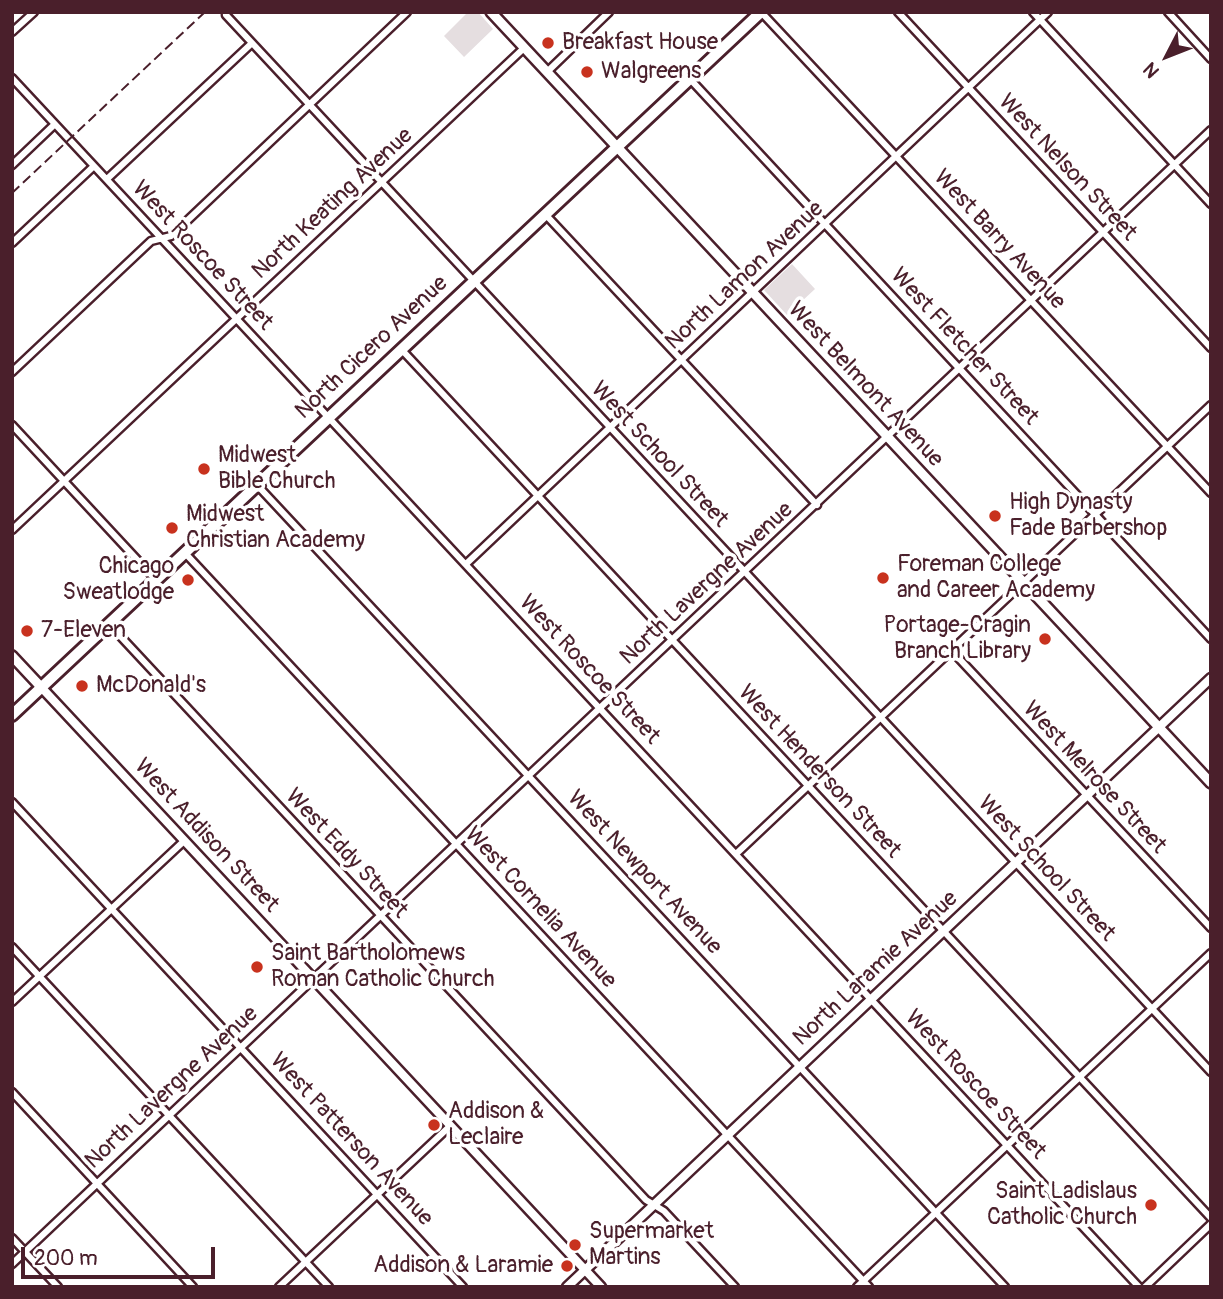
<!DOCTYPE html>
<style>
body{margin:0}
#map{position:relative;width:1223px;height:1299px;overflow:hidden;background:#fff;font-family:Pangolin,sans-serif}
canvas{display:block}
.frame{position:absolute;inset:0;border:14px solid #4a1f2b;pointer-events:none}
.north{position:absolute;left:1132px;top:21px;width:70px;height:70px;-webkit-text-stroke:5px #fff;paint-order:stroke;rotate:228deg;font-size:19px;font-weight:700;line-height:28px;text-align:center;color:#4a1f2b}
.north::after{content:'';display:block;margin:auto;width:24px;height:32px;background:#4a1f2b;clip-path:polygon(50% 0,100% 100%,50% 72%,0 100%)}
.scale{position:absolute;left:21px;top:1247px;width:194px;height:32px;box-sizing:border-box;border:4px solid #4a1f2b;border-top:0;padding-left:9px;font-size:21px;line-height:24px;white-space:nowrap;color:#4a1f2b;-webkit-text-stroke:5px #fff;paint-order:stroke}
</style>
<div id="map">
<canvas width="1223" height="1299"></canvas>
<div class="frame"></div>
<div class="north">N</div>
<div class="scale">200 m</div>
</div>
<script>
const ctx = document.querySelector('canvas').getContext('2d');
ctx.lineJoin = 'round';
function fillPath(path, color) { ctx.fillStyle = color; ctx.fill(path, 'evenodd'); }
const toPath = rows => new Path2D(rows.map(r => 'M' + r).join(''));
function trace(path, color, width, dash) { ctx.strokeStyle = color; ctx.lineWidth = width; ctx.lineCap = dash ? 'butt' : 'round'; ctx.setLineDash(dash || []); ctx.stroke(path); }
function drawText(font, color, halo, rows, align = 'center') {
  ctx.font = font + ' Pangolin,sans-serif'; ctx.lineWidth = 7; ctx.setLineDash([]); ctx.textBaseline = 'middle'; ctx.strokeStyle = halo; ctx.fillStyle = color; for (const [text, x, y, turn = 0] of rows) {
    ctx.save(); ctx.translate(x, y); ctx.rotate((+turn || 0) * Math.PI / 180); ctx.textAlign = isNaN(turn) ? turn : align; if (halo) ctx.strokeText(text, 0, 0); ctx.fillText(text, 0, 0); ctx.restore();
  }
}
fillPath(toPath([
 [468,12,478,12,493,29,464,57,444,36],
 [792,264,815,289,787,315,764,290]
]), '#e5dee0');
const minor = toPath([
 [761,12,1211,493],
 [898,12,1211,348],
 [1033,12,1211,204],
 [1168,12,1211,59],
 [226,15,1211,1072],
 [12,32,34,12],
 [547,72,609,12],
 [12,78,1139,1287],
 [690,79,1211,639],
 [12,165,55,124],
 [107,179,252,43],
 [545,214,817,505],
 [12,243,94,166],
 [401,349,1211,1218],
 [12,372,151,241,171,236,407,12],
 [12,425,156,580],
 [257,485,1005,1287],
 [12,530,524,48],
 [185,553,869,1287],
 [466,564,1048,12],
 [109,624,646,1200,664,1211,735,1287],
 [952,651,1211,928],
 [12,802,463,1287],
 [736,854,1211,405],
 [12,947,329,1287],
 [12,1002,184,841],
 [12,1092,193,1287],
 [12,1238,58,1287],
 [12,1264,1211,130],
 [279,1287,450,1126],
 [857,1287,1211,953],
 [1145,1287,1211,1224]
]);
const tertiary = toPath([
 [41,687,601,1287],
 [567,1287,1211,678]
]);
const secondary = toPath([
 [491,12,1211,783],
 [12,656,41,687]
]);
const primary = toPath([
 [12,715,761,12]
]);
trace(minor, '#4a1f2b', 11);
trace(tertiary, '#4a1f2b', 13);
trace(secondary, '#4a1f2b', 14);
trace(primary, '#4a1f2b', 16);
trace(minor, '#fff', 6);
trace(tertiary, '#fff', 8);
trace(secondary, '#fff', 9);
trace(primary, '#fff', 10);
trace(toPath([
 [12,193,205,12]
]), '#4a1f2b', 2, [10, 5]);
for (const [x, y, r, color] of [
 [548,43,7,"#c8321e"],
 [587,72,7,"#c8321e"],
 [204,469,7,"#c8321e"],
 [995,516,7,"#c8321e"],
 [172,528,7,"#c8321e"],
 [883,578,7,"#c8321e"],
 [188,580,7,"#c8321e"],
 [27,631,7,"#c8321e"],
 [1045,639,7,"#c8321e"],
 [82,686,7,"#c8321e"],
 [257,967,7,"#c8321e"],
 [434,1125,7,"#c8321e"],
 [1151,1205,7,"#c8321e"],
 [575,1245,7,"#c8321e"],
 [567,1266,7,"#c8321e"]
]) { const dot = new Path2D(); dot.arc(x, y, r, 0, 2 * Math.PI); ctx.fillStyle = color; ctx.fill(dot); trace(dot, '#fff', 2.5); }
drawText('23px', '#4a1f2b', '#fff', [
 ["Breakfast House",562,43],
 ["Walgreens",601,72],
 ["Midwest",218,456],
 ["Bible Church",218,482],
 ["High Dynasty",1009,503],
 ["Fade Barbershop",1009,529],
 ["Midwest",186,515],
 ["Christian Academy",186,541],
 ["Foreman College",897,565],
 ["and Career Academy",897,591],
 ["Chicago",174,567,"right"],
 ["Sweatlodge",174,593,"right"],
 ["Portage-Cragin",1031,626,"right"],
 ["Branch Library",1031,652,"right"],
 ["7-Eleven",41,631],
 ["McDonald's",96,686],
 ["Saint Bartholomews",271,954],
 ["Roman Catholic Church",271,980],
 ["Addison &",448,1112],
 ["Leclaire",448,1138],
 ["Saint Ladislaus",1137,1192,"right"],
 ["Catholic Church",1137,1218,"right"],
 ["Supermarket",589,1232],
 ["Martins",589,1258],
 ["Addison & Laramie",553,1266,"right"]
], 'left');
drawText('23px', '#4a1f2b', '#fff', [
 ["West Nelson Street",1067,168,47],
 ["North Keating Avenue",333,204,-43],
 ["West Barry Avenue",999,240,47],
 ["West Roscoe Street",202,256,47],
 ["North Lamon Avenue",745,276,-43],
 ["West Fletcher Street",964,347,47],
 ["North Cicero Avenue",372,348,-43],
 ["West Belmont Avenue",865,385,47],
 ["West School Street",659,455,47],
 ["North Lavergne Avenue",707,584,-43],
 ["West Roscoe Street",589,670,47],
 ["West Henderson Street",819,772,47],
 ["West Melrose Street",1094,778,47],
 ["West Addison Street",206,836,47],
 ["West Eddy Street",346,854,47],
 ["West School Street",1046,869,47],
 ["West Newport Avenue",644,873,47],
 ["West Cornelia Avenue",540,908,47],
 ["North Laramie Avenue",876,969,-43],
 ["West Roscoe Street",975,1085,47],
 ["North Lavergne Avenue",172,1088,-43],
 ["West Patterson Avenue",351,1140,47]
]);
</script>
